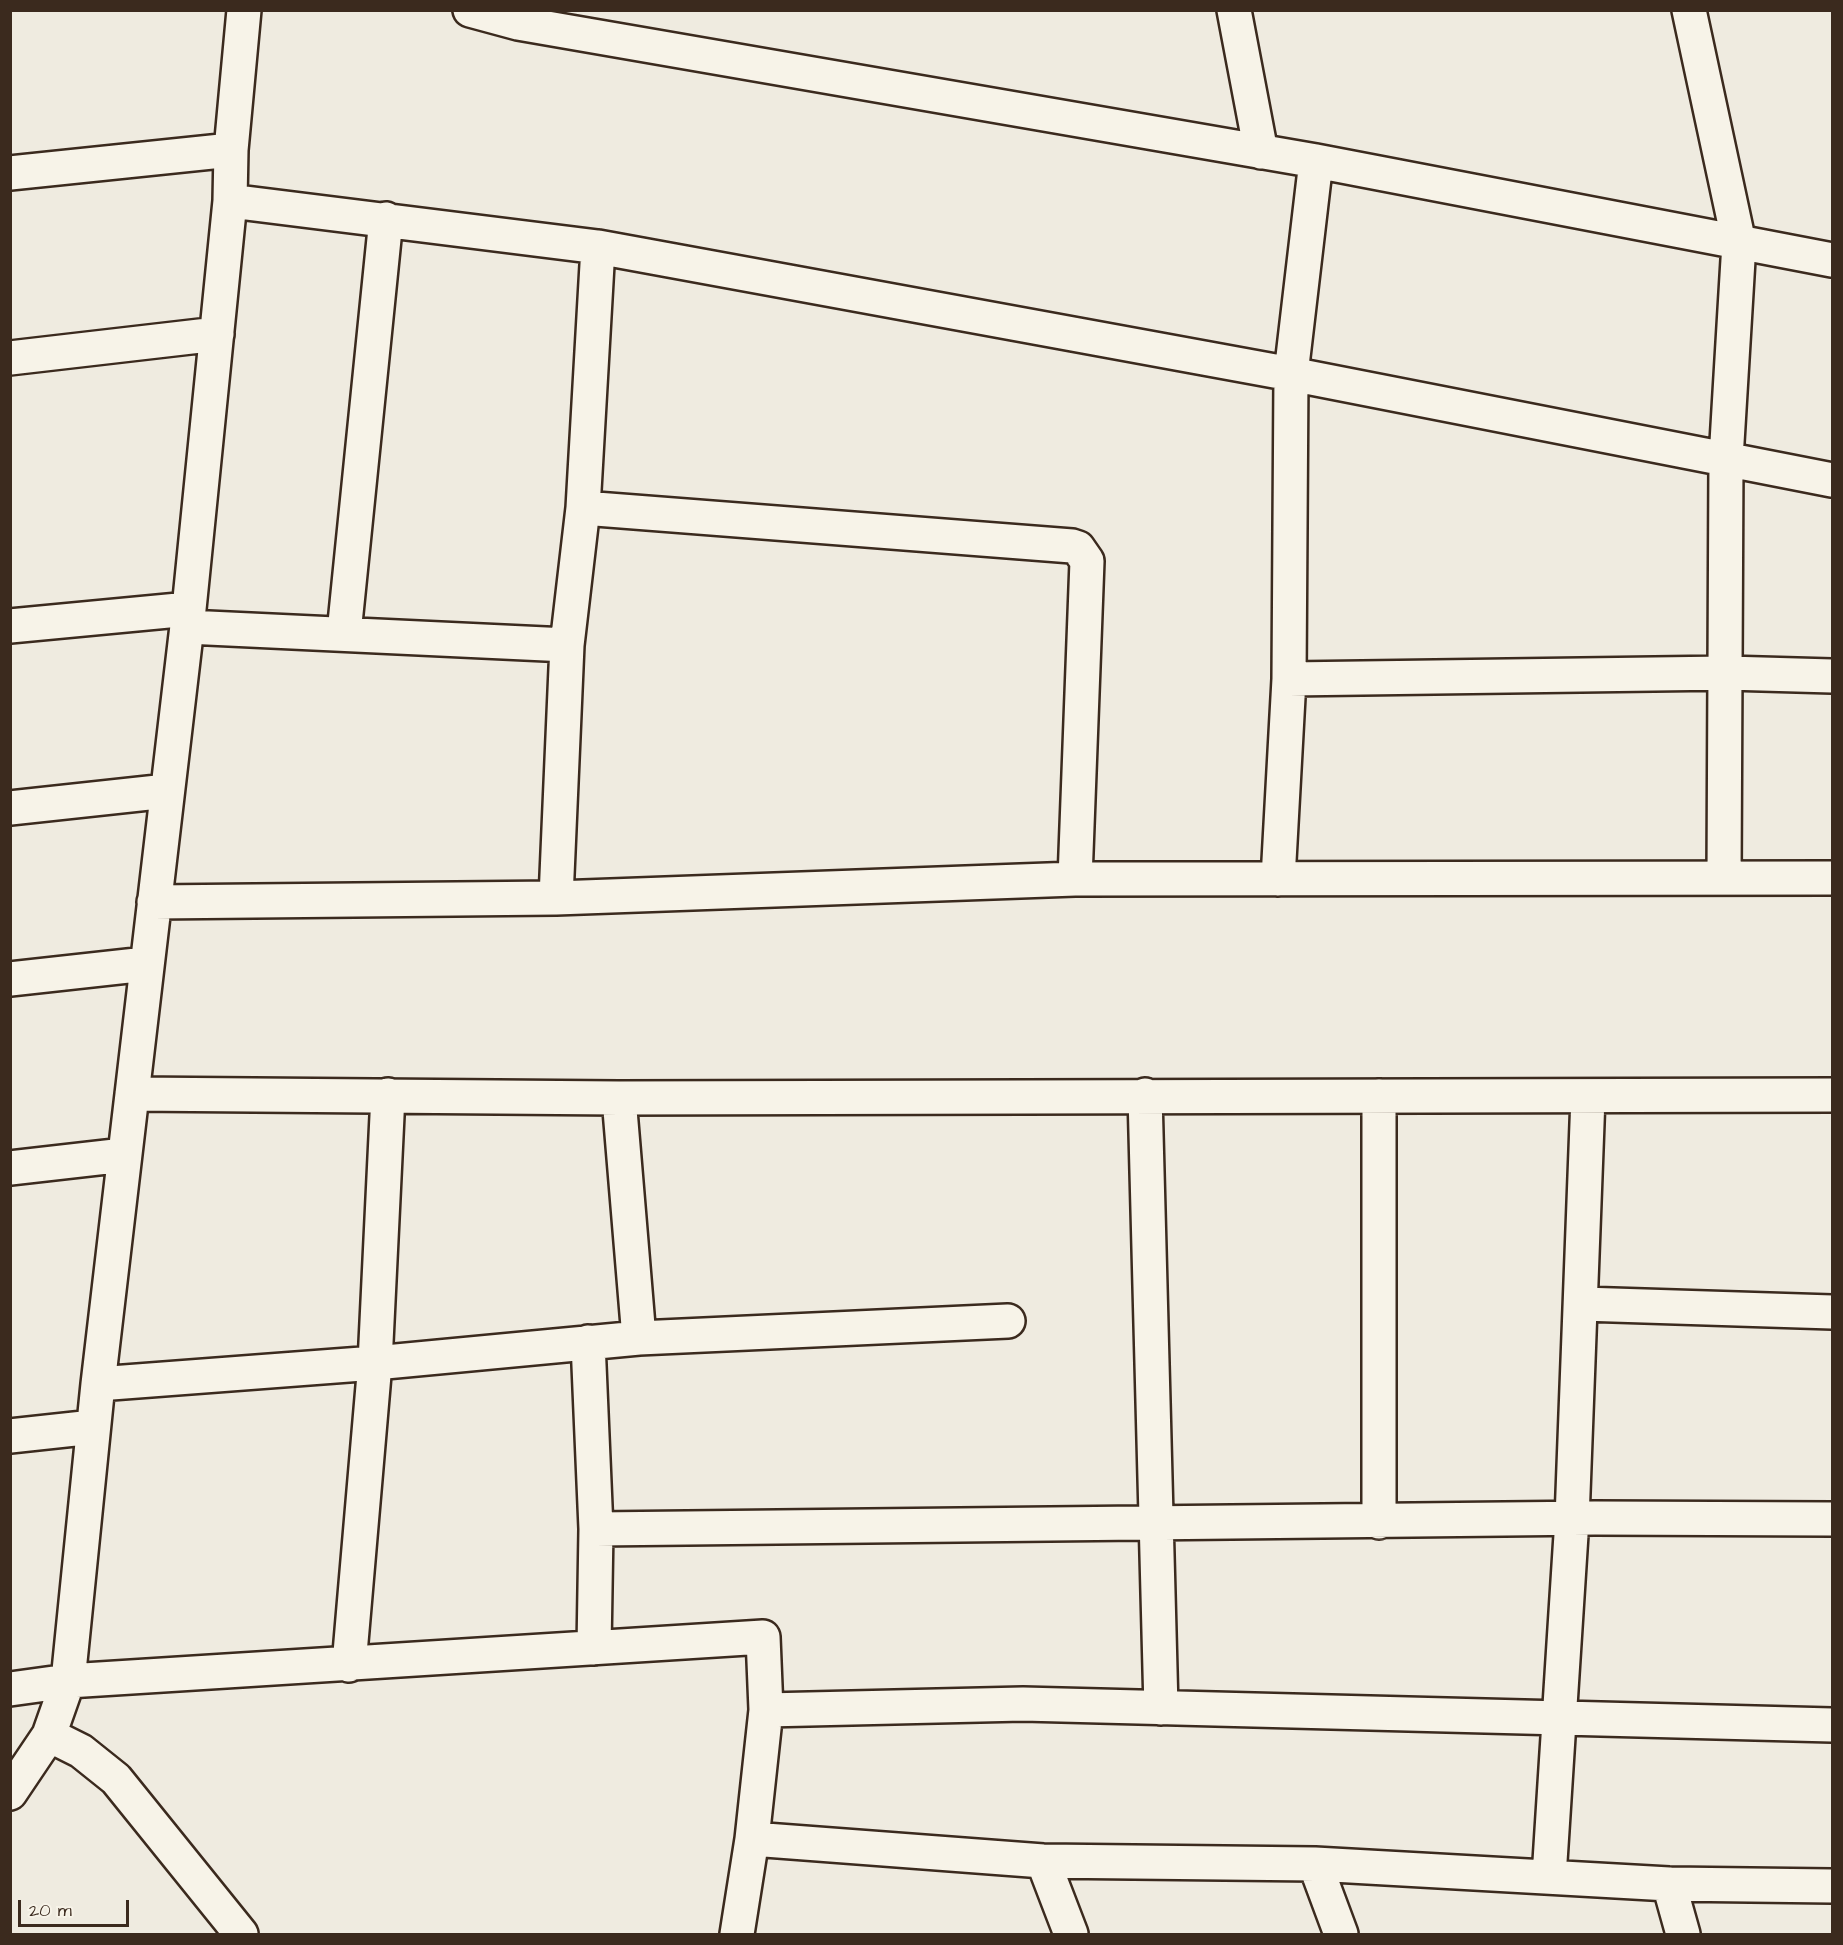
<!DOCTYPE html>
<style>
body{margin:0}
#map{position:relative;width:1843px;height:1945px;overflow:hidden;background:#efebe0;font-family:"Architects Daughter",sans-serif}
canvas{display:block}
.frame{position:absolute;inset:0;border:12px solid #3b2a1e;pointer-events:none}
.scale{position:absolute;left:18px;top:1900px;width:111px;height:27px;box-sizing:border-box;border:3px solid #3b2a1e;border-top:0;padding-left:8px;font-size:18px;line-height:21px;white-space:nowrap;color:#3b2a1e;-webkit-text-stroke:4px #f7f3e8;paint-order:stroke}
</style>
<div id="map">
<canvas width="1843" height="1945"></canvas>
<div class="frame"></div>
<div class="scale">20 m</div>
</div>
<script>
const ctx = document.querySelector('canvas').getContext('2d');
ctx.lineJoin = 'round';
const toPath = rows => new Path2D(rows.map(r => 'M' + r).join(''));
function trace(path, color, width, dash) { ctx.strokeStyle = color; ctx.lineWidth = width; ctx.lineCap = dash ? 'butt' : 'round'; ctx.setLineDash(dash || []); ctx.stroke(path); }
const minor = toPath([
 [470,10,518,23,1316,161,1832,260],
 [1234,10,1261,152],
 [1689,10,1739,243,1726,459,1724,878],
 [10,173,231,150],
 [230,201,598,247,1291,374,1832,480],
 [10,358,217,334],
 [583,508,1072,546,1078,548,1087,561,1075,879],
 [10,626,189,609],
 [187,627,567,645],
 [344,633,386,219],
 [1289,679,1727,673,1832,676],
 [10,808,167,791],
 [1278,879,1289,679,1291,374,1316,161],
 [556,898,567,645,583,508,598,247],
 [154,902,556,898,1075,879,1832,878],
 [10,979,146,964],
 [132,1094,619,1098,1832,1095],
 [1145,1095,1161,1708],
 [619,1098,639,1338],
 [10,1168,124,1155],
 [1582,1304,1832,1312],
 [588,1342,596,1529,594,1648],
 [98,1384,375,1363,639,1338,1008,1321],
 [10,1436,93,1427],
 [1379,1522,1379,1096],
 [596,1529,1595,1518,1832,1519],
 [349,1665,375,1363,388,1095],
 [10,1689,68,1681,763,1637,766,1710,752,1839,737,1934],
 [766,1710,1023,1704,1832,1725],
 [49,1735,81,1751,116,1779,241,1934],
 [10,1793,49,1735,68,1681,98,1384,189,609,230,201,231,150,244,10],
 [752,1839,1043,1861,1315,1864,1669,1884,1832,1886],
 [1043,1861,1071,1934],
 [1315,1864,1341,1934],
 [1549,1877,1572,1519,1588,1097],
 [1669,1884,1683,1934]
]);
trace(minor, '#3b2a1e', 38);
trace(minor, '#f7f3e8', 33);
</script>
